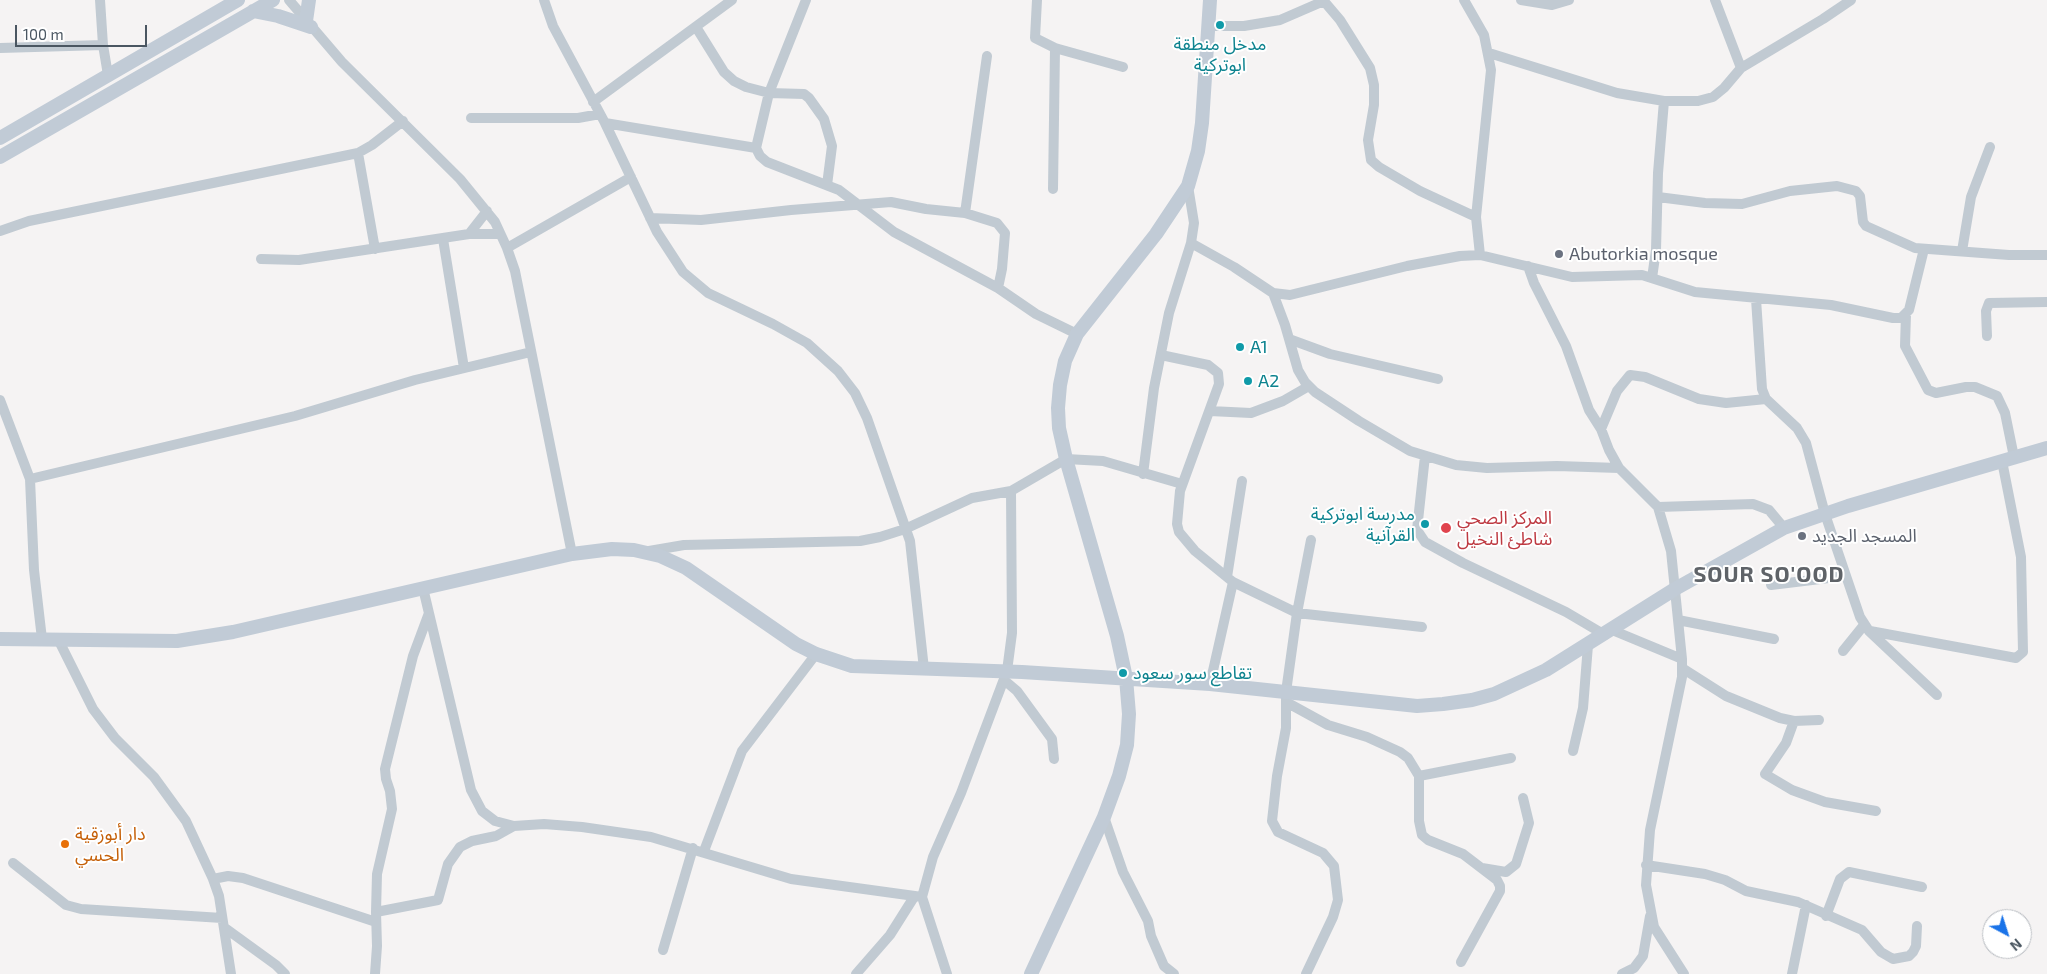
<!DOCTYPE html>
<meta charset="utf-8">
<style>
body{margin:0}
#map{position:relative;width:2047px;height:974px;overflow:hidden;background:#f5f3f3;font-family:"Exo 2",sans-serif}
canvas{display:block}
.north{position:absolute;left:1982px;top:909px;width:50px;height:50px;box-sizing:border-box;background:#fff;border:1px solid #b7bbc0;border-radius:50%;rotate:140deg;font-size:14px;font-weight:700;line-height:20px;text-align:center;color:#4a5661}
.north::after{content:'';display:block;margin:auto;width:18px;height:22px;background:#1a73e8;clip-path:polygon(50% 0,100% 100%,50% 72%,0 100%)}
.scale{position:absolute;left:15px;top:25px;width:132px;height:22px;box-sizing:border-box;border:2px solid #4a5661;border-top:0;padding-left:6px;font-size:15px;line-height:18px;white-space:nowrap;color:#4a5661;-webkit-text-stroke:4px #fff;paint-order:stroke}
</style>
<div id="map">
<canvas width="2047" height="974"></canvas>
<div class="north">N</div>
<div class="scale">100 m</div>
</div>
<script>
const ctx = document.querySelector('canvas').getContext('2d');
ctx.lineJoin = 'round';
const toPath = rows => new Path2D(rows.map(r => 'M' + r).join(''));
function trace(path, color, width, dash) { ctx.strokeStyle = color; ctx.lineWidth = width; ctx.lineCap = dash ? 'butt' : 'round'; ctx.setLineDash(dash || []); ctx.stroke(path); }
function drawText(font, color, halo, rows, align = 'center') {
  ctx.font = font + ' "Exo 2","Noto Sans Arabic",sans-serif'; ctx.lineWidth = 4; ctx.setLineDash([]); ctx.textBaseline = 'middle'; ctx.strokeStyle = halo; ctx.fillStyle = color; for (const [text, x, y, turn = 0] of rows) {
    ctx.save(); ctx.translate(x, y); ctx.rotate((+turn || 0) * Math.PI / 180); ctx.textAlign = isNaN(turn) ? turn : align; if (halo) ctx.strokeText(text, 0, 0); ctx.fillText(text, 0, 0); ctx.restore();
  }
}
trace(toPath([
 [100,0,103,45,108,75],
 [289,0,342,62,460,179,495,222,507,248,515,271,572,554],
 [544,0,553,26,605,123,657,232,683,272,708,293,773,324,807,343,838,371,855,393,867,418,910,541,924,669],
 [806,0,769,93,756,148,760,156,767,162,839,190,894,232,998,288,1036,314,1077,334],
 [1037,0,1035,38,1055,48,1123,67],
 [1323,0,1340,20,1370,68,1374,85,1374,105,1368,140,1371,160,1379,167,1420,191,1476,217,1480,255],
 [1464,0,1484,35,1491,70,1476,217],
 [1521,0,1552,5,1569,0],
 [1715,0,1741,68],
 [1210,26,1244,26,1280,20,1324,1],
 [696,27,724,72,734,81,746,87,769,93,804,94,809,98,824,119,832,146,827,185],
 [0,48,103,45],
 [1489,53,1617,93,1664,101,1698,101,1713,97,1724,88,1741,68,1823,19,1851,0],
 [593,102,732,0],
 [471,118,578,118,600,114],
 [605,123,756,148],
 [358,153,375,249],
 [1053,189,1055,48],
 [1658,197,1705,203,1742,204,1790,191,1837,186,1856,191,1860,196,1863,222,1866,226,1915,248,2009,255,2047,255],
 [965,213,987,56],
 [650,218,701,220,791,210,891,202,926,209,965,213,997,223,1005,233,1002,269,998,288],
 [0,231,29,221,358,153,372,145,403,121],
 [469,234,500,234],
 [443,239,464,368],
 [1191,243,1234,267,1273,293,1290,295,1407,266,1460,256,1480,255,1572,277,1642,275,1695,292,1831,305,1893,318,1901,318,1909,310,1924,249],
 [507,248,631,177],
 [1962,251,1971,197,1990,147],
 [261,259,299,260,469,234,487,211],
 [1528,266,1534,283,1566,346,1589,410,1601,429,1609,450,1619,468,1658,507,1671,551,1682,659,1682,677,1650,830,1646,885,1654,927,1684,974],
 [1652,278,1656,250,1658,173,1664,101],
 [1273,293,1285,325,1298,370,1305,382,1315,392,1359,421,1410,451,1456,465,1487,468,1557,466,1619,468],
 [1756,299,1762,389,1766,399,1797,428,1806,443,1825,514,1860,617,1869,631,1937,695],
 [1906,314,1905,346,1928,390,1936,393,1966,387,1975,387,1997,396,2005,413,2014,457],
 [1987,336,1986,311,1989,303,2047,302],
 [1289,339,1330,354,1438,379],
 [1161,355,1208,365,1218,373,1219,384,1180,491,1177,524,1179,532,1195,551,1233,582,1297,613,1422,627],
 [0,400,30,479,34,570,42,639],
 [1210,411,1251,413,1283,401,1309,386],
 [1601,429,1617,391,1630,375,1645,377,1699,399,1726,403,1766,399],
 [1425,456,1417,530,1425,542,1463,563,1566,612,1605,635],
 [1143,474,1154,388,1169,313,1191,243,1194,223,1188,186],
 [30,479,295,416,415,380,531,352],
 [1658,507,1753,504,1769,510,1784,528],
 [649,551,684,545,860,541,880,537,905,529,972,498,1011,491,1066,459,1103,461,1182,484],
 [1227,577,1242,481],
 [1771,585,1845,576],
 [423,588,471,790,482,811,495,821,514,826,544,824,582,827,651,837,791,879,922,897],
 [1678,620,1774,639],
 [1612,630,1682,659],
 [1870,631,2016,658,2023,652,2021,557,2002,461],
 [58,639,93,709,115,738,154,777,186,821,213,879,219,896,231,974],
 [1843,651,1864,625],
 [1682,668,1726,696,1780,718,1794,721,1819,720],
 [1004,680,1017,691,1052,739,1054,759],
 [1210,684,1233,582],
 [1286,702,1328,725,1367,737,1400,752,1408,758,1419,776,1419,821,1422,835,1428,840,1463,854,1497,880,1500,886,1500,891,1461,962],
 [1794,721,1786,743,1765,774,1792,790,1825,802,1876,811],
 [1573,751,1583,708,1588,645],
 [1419,776,1511,758],
 [1104,817,1123,872,1148,921,1151,936,1164,966,1174,974],
 [704,851,742,751,816,654],
 [13,863,66,905,81,909,222,918],
 [1646,865,1705,874,1725,880,1746,891,1798,902,1862,930,1881,952,1893,959,1909,956,1913,952,1916,946,1917,926],
 [1482,868,1506,872,1516,864,1529,823,1523,798],
 [213,879,228,876,243,878,376,922],
 [376,912,438,900,448,864,460,847,472,841,496,836,514,826],
 [1826,916,1840,879,1849,872,1922,887],
 [225,928,276,965,285,974],
 [663,950,693,848],
 [375,974,377,946,376,912,377,874,392,809,390,791,386,779,385,769,413,656,429,613],
 [856,974,890,935,914,897],
 [947,974,922,897,933,857,961,793,1007,671,1012,633,1011,491],
 [1306,974,1333,917,1338,900,1334,866,1323,853,1278,832,1272,821,1277,776,1286,728,1286,692,1297,613,1311,540],
 [1622,974,1634,968,1643,956,1650,916],
 [1792,974,1806,905]
]), '#c1cad2', 10);
trace(toPath([
 [253,11,278,16,311,27],
 [306,21,309,0],
 [0,138,238,0],
 [0,157,273,0],
 [0,639,177,641,233,632,572,554,612,549,634,550,660,556,686,568,796,644,816,654,852,666,1022,672,1210,684,1417,706,1443,704,1472,700,1494,694,1546,670,1675,589,1784,528,1848,506,2047,448],
 [1031,974,1104,817,1119,776,1127,745,1129,714,1126,678,1117,636,1066,459,1059,428,1058,408,1060,385,1065,361,1077,334,1156,234,1188,186,1198,151,1202,123,1210,0]
]), '#c1cbd6', 14);
for (const [x, y, r, color] of [
 [1220,25,5,"#0f9aa8"],
 [1559,254,5,"#6b7280"],
 [1240,347,5,"#0f9aa8"],
 [1248,381,5,"#0f9aa8"],
 [1425,524,5,"#0f9aa8"],
 [1446,528,6,"#e0444e"],
 [1802,536,5,"#6b7280"],
 [1123,673,5,"#0f9aa8"],
 [65,844,5,"#e8710a"]
]) { const dot = new Path2D(); dot.arc(x, y, r, 0, 2 * Math.PI); ctx.fillStyle = color; ctx.fill(dot); trace(dot, '#fff', 2); }
drawText('18px', '#0d838f', '#fff', [
 ["مدخل منطقة",1220,44,"center"],
 ["ابوتركية",1220,65,"center"],
 ["A1",1250,347],
 ["A2",1258,381],
 ["مدرسة ابوتركية",1415,514,"right"],
 ["القرآنية",1415,535,"right"],
 ["تقاطع سور سعود",1133,673]
], 'left');
drawText('18px', '#5b616d', '#fff', [
 ["Abutorkia mosque",1569,254],
 ["المسجد الجديد",1812,536]
], 'left');
drawText('18px', '#be3a42', '#fff', [
 ["المركز الصحي",1457,518],
 ["شاطئ النخيل",1457,539]
], 'left');
drawText('18px', '#c56008', '#fff', [
 ["دار أبوزقية",75,834],
 ["الحسي",75,855]
], 'left');
ctx.letterSpacing = '1px';
drawText('bold 22px', '#5f6368', '#fff', [
 ["SOUR SO'OOD",1769,575]
]);
ctx.letterSpacing = '0px';
</script>
